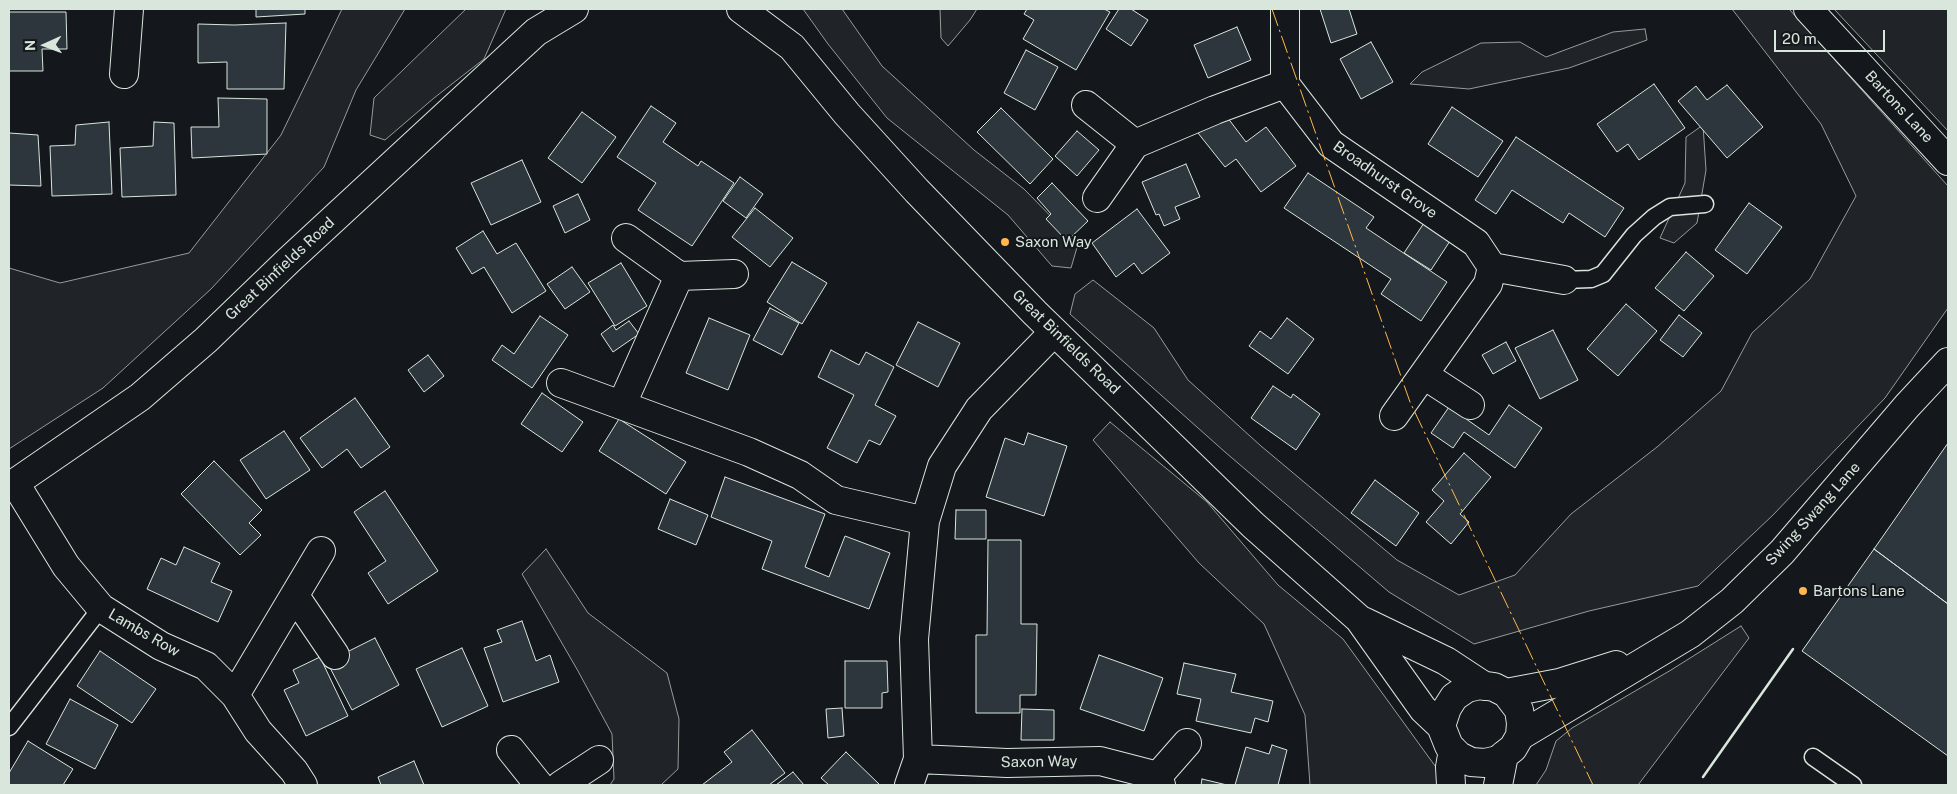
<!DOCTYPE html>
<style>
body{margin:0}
#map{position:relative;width:1957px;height:794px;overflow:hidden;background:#14181c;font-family:"Public Sans",sans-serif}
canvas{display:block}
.frame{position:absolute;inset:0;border:10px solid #d8e6dc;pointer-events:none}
.north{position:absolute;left:20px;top:20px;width:50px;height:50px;-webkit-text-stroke:4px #14181c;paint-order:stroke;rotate:268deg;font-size:14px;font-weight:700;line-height:20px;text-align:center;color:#d8e6dc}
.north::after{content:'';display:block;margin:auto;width:18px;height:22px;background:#d8e6dc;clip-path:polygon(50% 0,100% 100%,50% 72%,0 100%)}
.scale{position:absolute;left:1774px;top:30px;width:111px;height:22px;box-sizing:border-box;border:2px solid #d8e6dc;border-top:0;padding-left:6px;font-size:15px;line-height:18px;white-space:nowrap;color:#d8e6dc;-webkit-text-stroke:4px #14181c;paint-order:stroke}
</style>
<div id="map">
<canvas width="1957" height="794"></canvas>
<div class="frame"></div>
<div class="north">N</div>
<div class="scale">20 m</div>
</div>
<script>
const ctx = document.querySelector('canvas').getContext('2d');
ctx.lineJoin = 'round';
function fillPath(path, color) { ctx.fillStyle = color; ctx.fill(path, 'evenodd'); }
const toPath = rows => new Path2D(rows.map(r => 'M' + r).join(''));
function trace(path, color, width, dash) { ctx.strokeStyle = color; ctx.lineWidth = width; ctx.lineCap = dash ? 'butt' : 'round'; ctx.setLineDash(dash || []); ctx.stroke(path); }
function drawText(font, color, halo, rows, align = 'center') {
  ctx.font = font + ' "Public Sans",sans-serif'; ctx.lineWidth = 4; ctx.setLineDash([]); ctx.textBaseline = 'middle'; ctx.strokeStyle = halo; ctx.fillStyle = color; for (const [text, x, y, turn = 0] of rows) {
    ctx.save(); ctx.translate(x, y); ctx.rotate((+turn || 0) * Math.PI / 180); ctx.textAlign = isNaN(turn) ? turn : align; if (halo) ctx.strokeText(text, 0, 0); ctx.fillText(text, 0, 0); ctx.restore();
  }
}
const green = toPath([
 [342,9,405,9,356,90,324,167,211,289,103,388,9,449,9,268,60,283,189,253,281,135,342,9],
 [466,9,506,9,484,59,434,98,385,140,370,135,374,98,466,9],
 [803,9,842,9,882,66,974,150,1024,189,1078,244,1071,268,1052,266,1008,215,887,118,828,44,803,9],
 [940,9,977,9,970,20,948,46,941,38,940,9],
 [1732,9,1789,9,1948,186,1948,308,1885,398,1773,515,1698,586,1589,611,1474,644,1389,592,1225,452,1070,314,1075,294,1093,280,1154,328,1188,380,1261,446,1397,560,1459,595,1515,575,1571,514,1657,447,1721,391,1752,333,1810,279,1856,196,1821,124,1732,9],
 [1834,9,1948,9,1948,131,1834,9],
 [1645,29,1647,40,1569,68,1469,89,1410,84,1422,72,1481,43,1520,42,1546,57,1613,32,1645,29],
 [1703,125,1706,170,1697,223,1674,243,1660,238,1685,183,1686,137,1703,125],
 [1110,422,1207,502,1278,585,1343,639,1438,770,1437,785,1310,785,1305,715,1264,624,1199,563,1093,440,1110,422],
 [546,549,588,613,667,673,679,719,678,769,661,785,610,785,614,779,612,734,578,671,522,574,546,549],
 [1741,626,1749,638,1638,785,1536,785,1546,770,1556,741,1572,728,1671,670,1741,626]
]);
fillPath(green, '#202428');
trace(green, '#939e99', 1);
const building = toPath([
 [256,9,305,9,305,14,256,17,256,9],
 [1027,9,1104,9,1110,12,1076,70,1023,39,1034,20,1024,14,1027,9],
 [1119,9,1131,9,1148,20,1131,46,1106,29,1119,9],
 [1320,9,1349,9,1357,34,1331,43,1320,9],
 [9,12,66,12,67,49,42,49,43,71,9,71,9,12],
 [286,23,284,89,227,89,227,62,198,63,198,24,234,25,286,23],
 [1237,27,1251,60,1208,78,1194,45,1237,27],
 [1371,42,1393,82,1361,99,1340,59,1371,42],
 [1026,50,1058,67,1035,110,1004,93,1026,50],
 [1654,84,1685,128,1639,160,1628,144,1617,152,1597,124,1654,84],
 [1727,85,1763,127,1727,158,1678,101,1696,86,1707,100,1727,85],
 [218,98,267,99,267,154,192,158,191,127,219,127,218,98],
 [651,106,676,123,663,142,698,166,701,161,734,183,692,246,638,210,656,183,617,157,651,106],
 [1452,107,1503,141,1478,177,1428,144,1452,107],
 [1001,108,1053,159,1030,184,977,132,1001,108],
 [582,112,616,137,582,183,548,158,582,112],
 [1224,113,1246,142,1266,127,1296,166,1261,192,1236,159,1225,167,1198,133,1224,113],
 [109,122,112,194,52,196,50,146,75,145,76,125,109,122],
 [154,122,174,123,176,195,122,197,120,148,153,146,154,122],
 [1077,131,1099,150,1077,176,1055,156,1077,131],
 [9,133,38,135,41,186,9,185,9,133],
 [1516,137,1624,208,1605,237,1569,213,1563,223,1512,190,1496,214,1475,200,1516,137],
 [522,160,541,202,491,225,471,183,522,160],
 [1186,164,1200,197,1175,207,1180,219,1164,226,1159,214,1156,215,1142,182,1186,164],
 [1308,173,1374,217,1366,228,1447,282,1421,321,1381,294,1391,279,1284,208,1308,173],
 [740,177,763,194,746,218,723,201,740,177],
 [1052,183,1088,221,1067,241,1046,219,1051,214,1037,198,1052,183],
 [578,194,590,220,565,233,553,206,578,194],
 [1749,203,1782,227,1747,274,1715,250,1749,203],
 [755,208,793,238,770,267,732,237,755,208],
 [1137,209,1170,253,1142,274,1134,263,1116,277,1092,243,1137,209],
 [1424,223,1450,241,1431,270,1404,253,1424,223],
 [483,231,497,254,516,243,546,291,512,313,484,267,472,274,456,248,483,231],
 [1686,252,1714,276,1684,311,1655,288,1686,252],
 [792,262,827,283,802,324,767,302,792,262],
 [621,263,647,306,615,326,588,283,621,263],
 [572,267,590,292,565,309,547,284,572,267],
 [1626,304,1657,331,1618,376,1587,349,1626,304],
 [770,308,799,323,782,355,753,340,770,308],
 [1679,315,1702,333,1683,357,1660,340,1679,315],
 [540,316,568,335,532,388,492,360,502,345,514,354,540,316],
 [709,318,750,335,728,390,686,373,709,318],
 [1287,318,1314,339,1288,374,1249,346,1260,331,1271,339,1287,318],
 [629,321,639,334,613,352,601,334,613,325,616,330,629,321],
 [918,322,960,343,938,387,896,365,918,322],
 [1553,330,1578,380,1540,399,1515,348,1553,330],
 [1506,342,1516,361,1493,374,1482,355,1506,342],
 [831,350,859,365,866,352,894,367,875,405,896,416,880,445,869,440,857,463,827,448,854,395,818,377,831,350],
 [428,355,444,376,424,392,408,370,428,355],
 [1273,386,1291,398,1293,394,1320,414,1296,450,1251,418,1273,386],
 [542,393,583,422,562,452,521,424,542,393],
 [355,398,390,447,361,468,347,449,322,468,300,438,355,398],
 [1509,405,1542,428,1515,468,1464,432,1453,448,1431,433,1449,407,1489,435,1509,405],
 [619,419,686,462,666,494,599,451,619,419],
 [284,431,310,470,266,499,240,460,284,431],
 [1028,433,1067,446,1044,516,986,497,1005,438,1024,445,1028,433],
 [1948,443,1948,604,1874,549,1948,443],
 [1464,453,1491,477,1460,514,1469,522,1451,544,1426,522,1444,501,1432,490,1464,453],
 [214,461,262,510,249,523,261,535,240,555,181,494,214,461],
 [725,477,825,514,805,567,829,577,845,536,890,553,869,609,762,569,772,541,711,517,725,477],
 [1375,480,1419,513,1396,546,1351,513,1375,480],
 [385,491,438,571,388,604,368,573,386,561,354,512,385,491],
 [670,499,708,515,696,545,658,529,670,499],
 [956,510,986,510,986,539,955,539,956,510],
 [988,540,1021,540,1021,624,1037,624,1036,695,1020,695,1020,713,976,713,976,635,987,635,988,540],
 [184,547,220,563,211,582,232,591,218,622,147,589,161,558,176,565,184,547],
 [1874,549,1948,604,1948,756,1802,651,1874,549],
 [522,621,536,661,550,655,559,682,503,702,484,648,502,642,497,630,522,621],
 [375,638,399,685,352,710,327,662,375,638],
 [462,648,488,706,442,727,416,669,462,648],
 [100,651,156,689,132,723,77,686,100,651],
 [1099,655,1163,678,1144,731,1080,709,1099,655],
 [320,657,348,716,306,736,284,690,299,683,293,670,320,657],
 [845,661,887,661,888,692,882,693,882,708,845,708,845,661],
 [1184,663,1236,674,1231,692,1273,701,1268,722,1255,718,1251,733,1196,721,1201,699,1177,694,1184,663],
 [70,699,118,725,95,769,46,744,70,699],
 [842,708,844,736,828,738,826,709,842,708],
 [1022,709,1054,710,1054,740,1021,740,1022,709],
 [752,730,785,773,769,785,702,785,732,762,724,752,752,730],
 [28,741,73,769,63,785,9,785,9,773,28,741],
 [1272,745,1287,750,1278,785,1235,785,1246,747,1269,754,1272,745],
 [846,752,880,785,829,785,821,778,846,752],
 [414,761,424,785,381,785,378,777,414,761],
 [793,772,804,785,776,785,793,772],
 [1202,779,1227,785,1201,785,1202,779]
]);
fillPath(building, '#2c363c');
trace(building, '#d8e6dc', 1);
const lane = toPath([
 [1564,280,1591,279,1603,274,1634,235,1654,217,1670,207,1705,204],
 [9,727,101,608],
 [1813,757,1853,785]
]);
const street = toPath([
 [1285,9,1285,84,1331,144,1476,243,1492,267,1488,284,1394,416],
 [1808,9,1948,161],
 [124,74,129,9],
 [1086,105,1135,144],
 [1097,198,1135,144,1215,110,1285,84],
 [626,238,679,276,734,274],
 [1492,267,1564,280],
 [1424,375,1470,405],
 [561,383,749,452,800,475,836,500,925,521],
 [622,404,679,276],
 [15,483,66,566,101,608,161,646,206,666,235,695,258,731,294,771,303,785],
 [295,596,335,655],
 [235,695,321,551],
 [511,750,539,785],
 [918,759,1007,763,1100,761,1158,776],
 [561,785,599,760],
 [909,785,918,759,914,639,925,521,942,466,979,409,1054,332],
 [1161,785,1158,776,1187,743]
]);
const secondary = toPath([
 [741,9,792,47,847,114,917,191,1035,313,1253,525,1359,619,1423,709,1441,726],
 [9,487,140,397,206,340,288,261,536,32,574,9],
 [1363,621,1446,661,1484,686],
 [1480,685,1494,687,1506,693,1519,710,1521,723,1520,736,1513,748,1498,760,1485,763,1471,762,1459,756,1449,746,1441,726,1447,708,1454,697,1467,688,1480,685],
 [1506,693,1559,683,1616,665],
 [1520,736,1690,634,1732,601,1782,552,1907,406,1948,362],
 [1451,785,1450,767,1453,750],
 [1498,785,1504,755]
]);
trace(lane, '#d8e6dc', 19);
trace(street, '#d8e6dc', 30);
trace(secondary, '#d8e6dc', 30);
trace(lane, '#14181c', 16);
trace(street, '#14181c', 28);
trace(secondary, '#14181c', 28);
trace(toPath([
 [1703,777,1793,649]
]), '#d8e6dc', 2.5);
trace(toPath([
 [1272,9,1410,402,1593,785]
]), '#ffb74d', 1, [18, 4, 2.5, 4]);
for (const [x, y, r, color] of [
 [1005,242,5,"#ffb74d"],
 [1803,591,5,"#ffb74d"]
]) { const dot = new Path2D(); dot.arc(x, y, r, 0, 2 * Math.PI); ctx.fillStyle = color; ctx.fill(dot); trace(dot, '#14181c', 2); }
drawText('15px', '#d8e6dc', '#14181c', [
 ["Bartons Lane",1899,107,47],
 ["Broadhurst Grove",1385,180,35],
 ["Great Binfields Road",280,269,-43],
 ["Great Binfields Road",1066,342,44],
 ["Swing Swang Lane",1813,514,-48],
 ["Lambs Row",144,633,30],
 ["Saxon Way",1039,762,-1]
]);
drawText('15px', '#d8e6dc', '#14181c', [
 ["Saxon Way",1015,242],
 ["Bartons Lane",1813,591]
], 'left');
</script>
